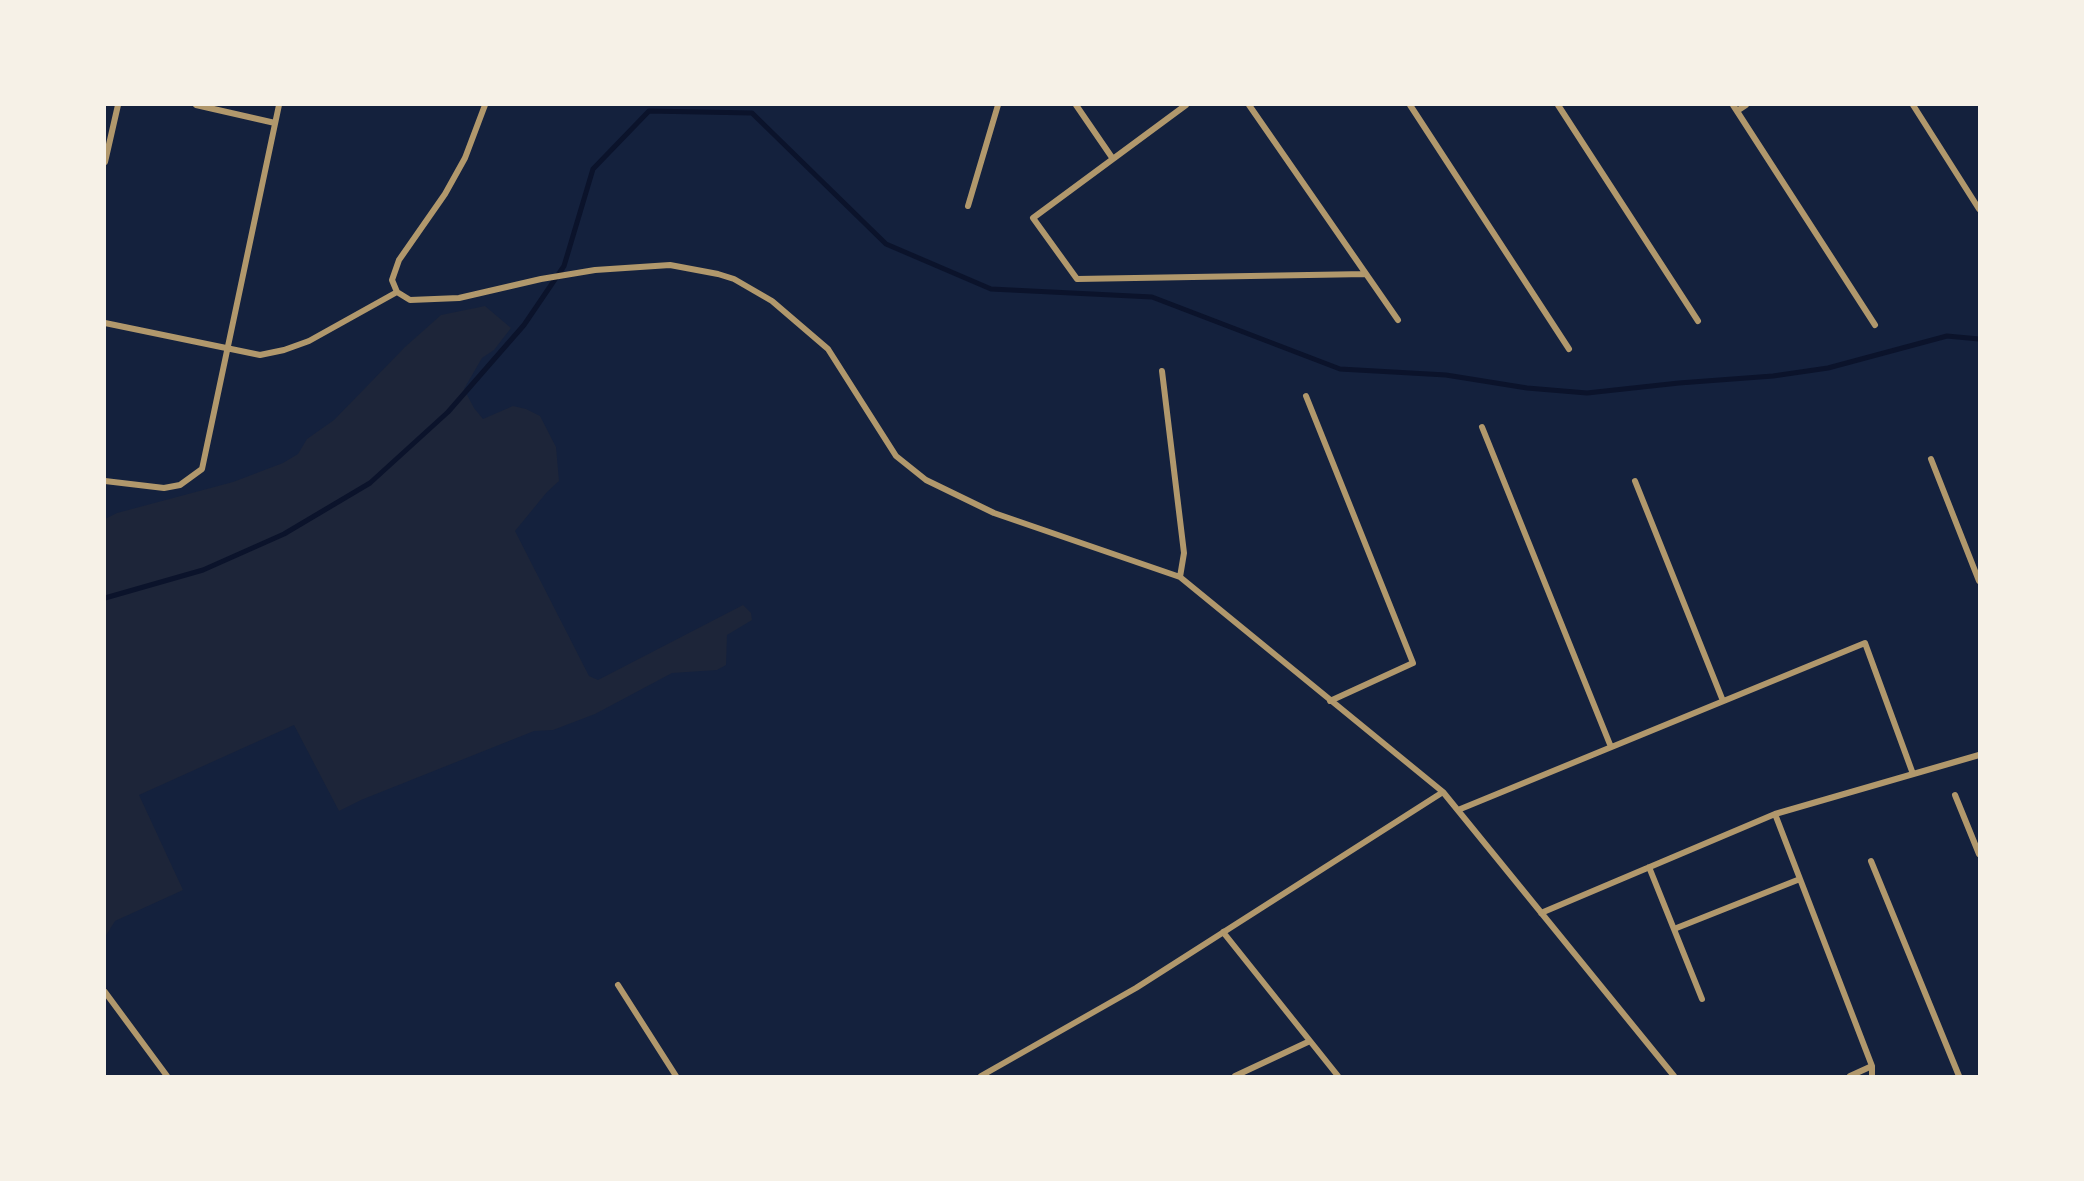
<!DOCTYPE html>
<style>
body{margin:0}
#map{position:relative;width:2084px;height:1181px;overflow:hidden;background:#14213d;font-family:"Fira Sans Condensed",sans-serif}
canvas{display:block}
.frame{position:absolute;inset:0;border:106px solid #f6f1e7;pointer-events:none}
</style>
<div id="map">
<canvas width="2084" height="1181"></canvas>
<div class="frame"></div>
</div>
<script>
const ctx = document.querySelector('canvas').getContext('2d');
ctx.lineJoin = 'round';
function fillPath(path, color) { ctx.fillStyle = color; ctx.fill(path, 'evenodd'); }
const toPath = rows => new Path2D(rows.map(r => 'M' + r).join(''));
function trace(path, color, width, dash) { ctx.strokeStyle = color; ctx.lineWidth = width; ctx.lineCap = dash ? 'butt' : 'round'; ctx.setLineDash(dash || []); ctx.stroke(path); }
fillPath(toPath([
 [485,306,511,328,494,350,482,358,464,389,474,408,483,419,513,406,526,409,540,416,556,447,559,481,547,492,515,531,589,676,598,680,743,605,751,613,752,620,727,635,726,665,717,670,672,673,595,714,553,730,534,731,361,800,339,811,294,725,139,795,183,890,115,921,105,937,105,519,117,513,233,482,283,463,298,454,307,439,334,420,405,347,441,315]
]), '#1d2539');
trace(toPath([
 [105,598,203,570,284,534,370,483,448,412,524,325,564,266,593,169,649,111,752,113,886,244,991,289,1152,297,1340,369,1446,375,1527,388,1587,393,1679,383,1773,376,1828,368,1947,336,1979,339]
]), '#0b132b', 5);
trace(toPath([
 [196,105,275,123],
 [485,105,465,158,445,194,399,260,392,280,397,292,410,300,459,298,541,279,595,270,670,265,718,274,734,279,772,301,828,349,896,456,926,480,994,513,1180,577,1443,792,1674,1076],
 [1076,105,1113,159],
 [1186,105,1033,218,1077,279,1366,274],
 [1249,105,1398,320],
 [1410,105,1569,349],
 [1558,105,1698,321],
 [1733,105,1875,325],
 [1913,105,1979,209],
 [1737,111,1746,105],
 [105,162,118,105],
 [968,206,998,105],
 [105,323,260,355,284,350,309,341,397,292],
 [1162,371,1184,553,1180,577],
 [1306,396,1413,663,1330,701],
 [1482,427,1611,747],
 [1931,459,1979,581],
 [105,481,164,488,180,485,202,469,279,105],
 [1635,481,1723,701],
 [1955,795,1979,854],
 [1458,810,1865,643,1913,774],
 [1775,814,1872,1066,1872,1076],
 [1871,861,1959,1076],
 [1649,867,1702,999],
 [1541,913,1775,814,1979,755],
 [1674,929,1800,879],
 [1223,932,1338,1076],
 [618,985,676,1076],
 [105,992,167,1076],
 [981,1076,1136,988,1443,792],
 [1235,1076,1310,1041],
 [1850,1076,1872,1066]
]), '#b1986c', 6);
</script>
